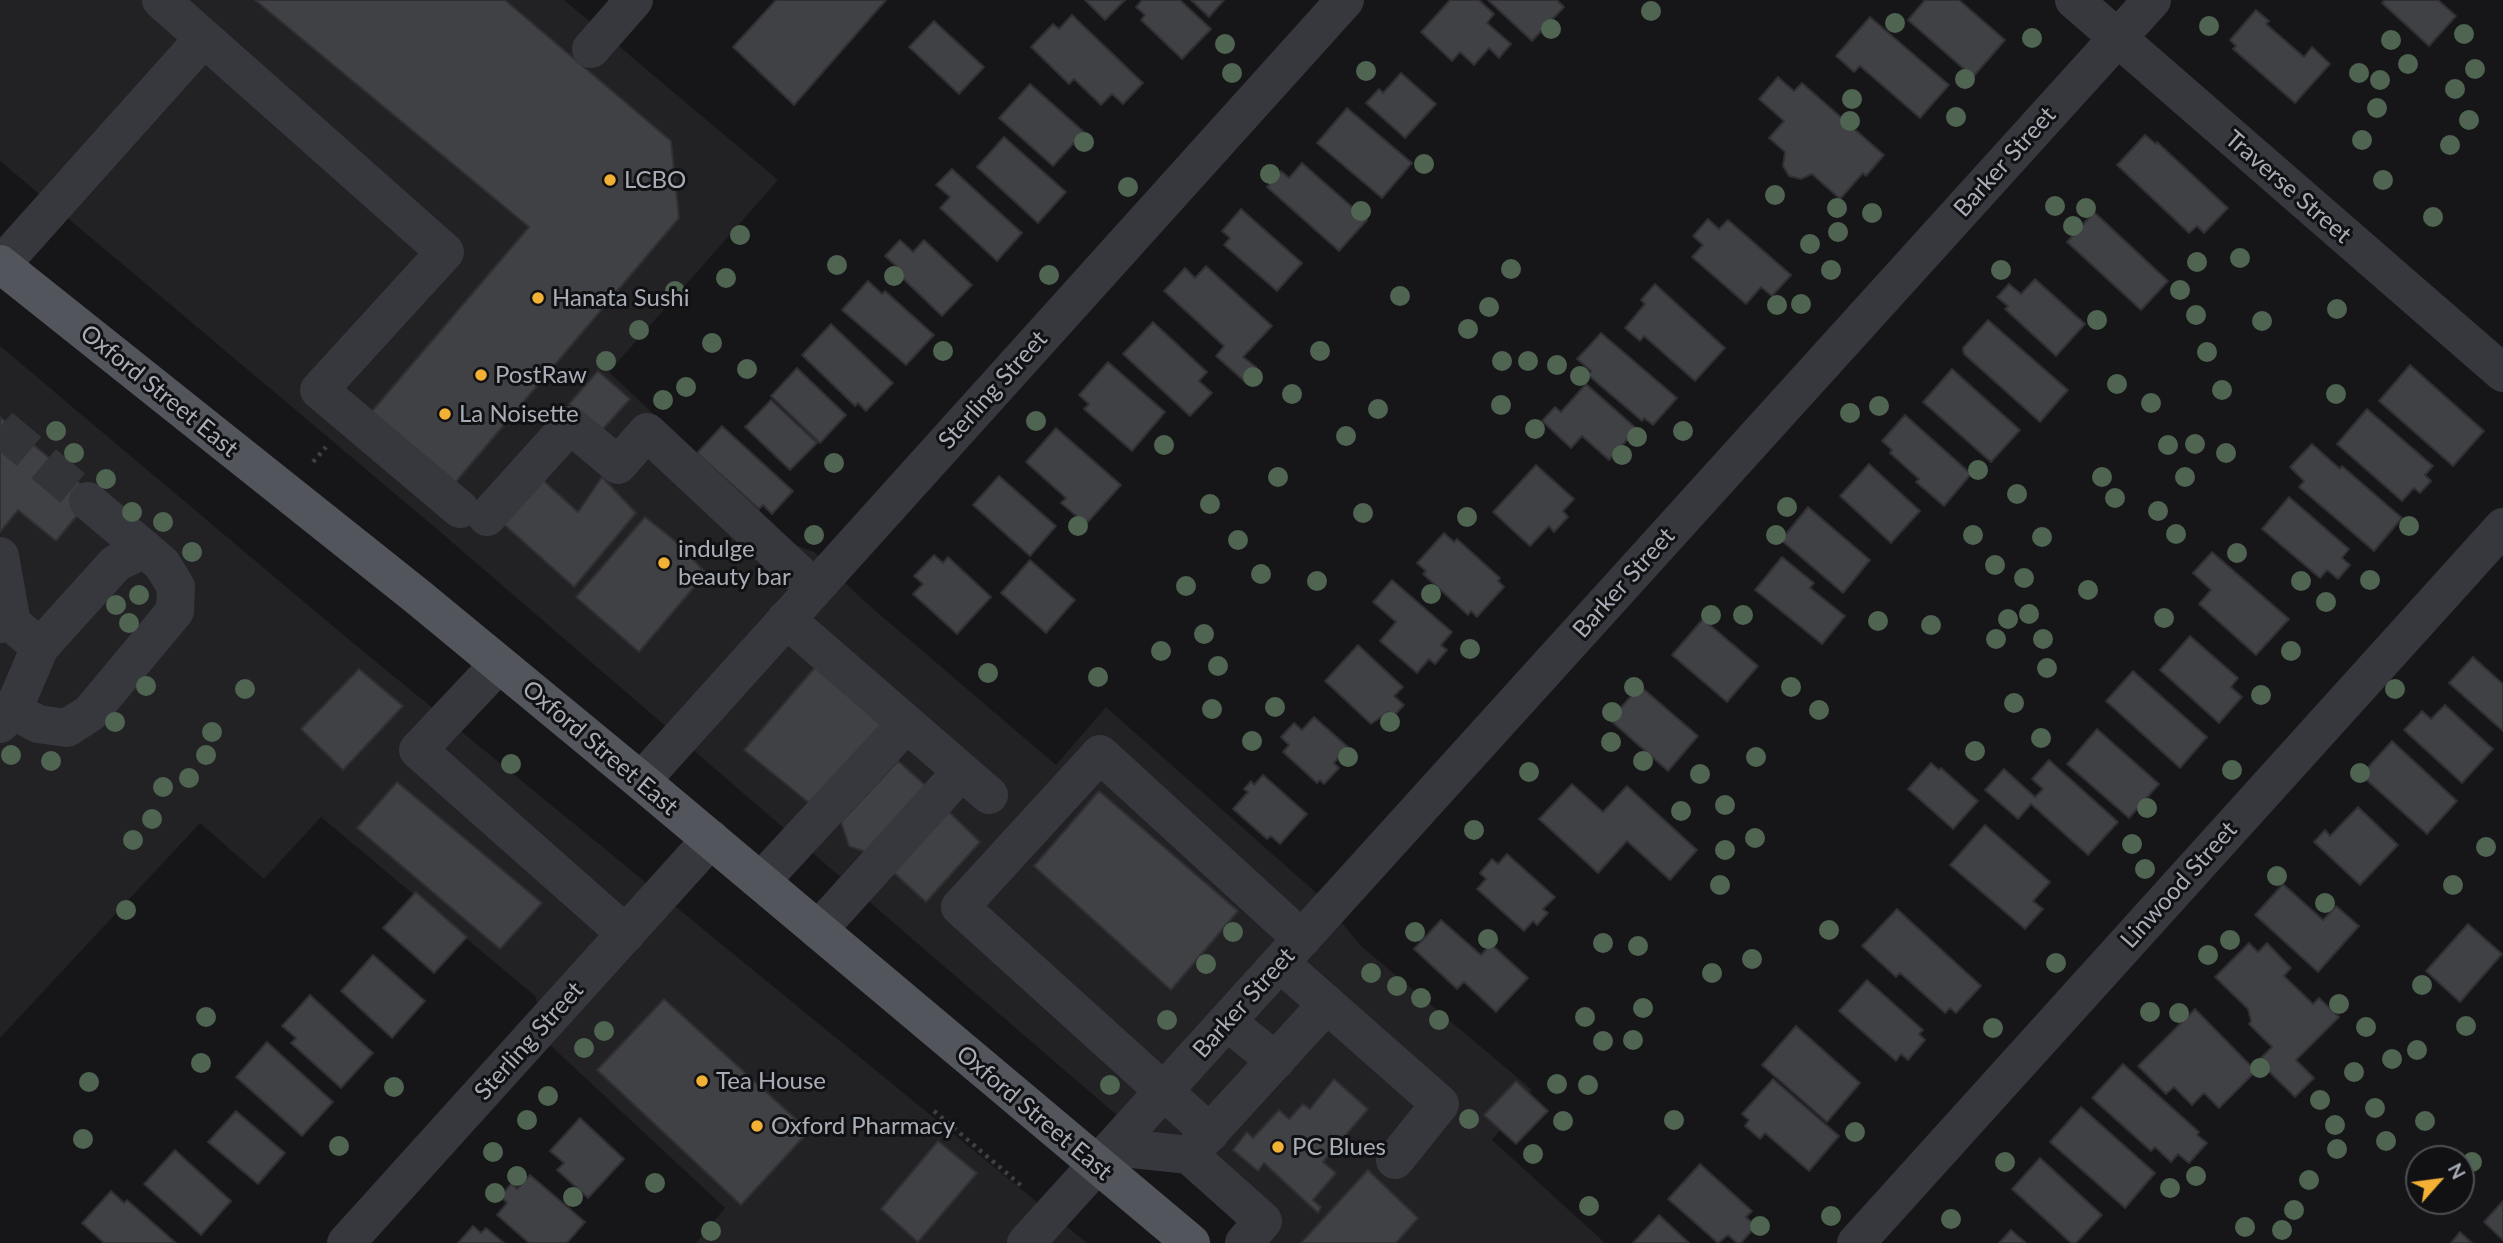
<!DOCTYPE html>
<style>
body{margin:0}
#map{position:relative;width:2503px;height:1243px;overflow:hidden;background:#161618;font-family:Lato,sans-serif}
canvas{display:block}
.north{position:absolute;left:2405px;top:1145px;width:70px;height:70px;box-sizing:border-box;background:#111113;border:2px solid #4d4f55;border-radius:50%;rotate:62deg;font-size:19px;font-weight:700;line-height:28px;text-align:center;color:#a8adb8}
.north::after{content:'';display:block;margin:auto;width:24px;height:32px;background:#f2b134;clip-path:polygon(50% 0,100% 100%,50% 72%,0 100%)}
</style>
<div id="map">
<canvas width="2503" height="1243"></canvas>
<div class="north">N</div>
</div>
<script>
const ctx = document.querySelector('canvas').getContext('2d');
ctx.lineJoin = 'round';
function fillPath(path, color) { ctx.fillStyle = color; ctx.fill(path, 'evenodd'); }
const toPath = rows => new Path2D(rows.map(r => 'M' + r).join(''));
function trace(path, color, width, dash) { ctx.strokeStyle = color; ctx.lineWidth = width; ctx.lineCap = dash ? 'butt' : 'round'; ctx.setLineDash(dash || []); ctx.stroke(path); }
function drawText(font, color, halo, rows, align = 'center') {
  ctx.font = font + ' Lato,sans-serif'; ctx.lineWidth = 6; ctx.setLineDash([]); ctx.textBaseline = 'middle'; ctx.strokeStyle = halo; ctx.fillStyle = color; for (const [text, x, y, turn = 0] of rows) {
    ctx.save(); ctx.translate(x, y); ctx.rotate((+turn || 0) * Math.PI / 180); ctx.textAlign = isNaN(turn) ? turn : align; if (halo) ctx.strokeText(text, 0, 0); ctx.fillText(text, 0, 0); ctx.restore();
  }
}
fillPath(toPath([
 [0,0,564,0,778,180,609,372,790,543,814,552,863,600,1056,765,1106,707,1321,897,1360,945,1532,1090,1492,1140,1605,1243,1265,1243,438,530,0,161],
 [0,346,347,638,1087,1243,696,1243,725,1208,550,1045,535,996,321,817,264,879,200,823,0,1038]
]), '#222225');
const building = toPath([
 [255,0,505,0,671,141,679,218,454,484,367,417,529,227,255,0],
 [776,0,886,0,794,105,733,47,776,0],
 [1085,0,1125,0,1105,20,1085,0],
 [1142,0,1180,0,1211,29,1182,59,1141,20,1145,15,1136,7,1142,0],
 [1191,0,1224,0,1209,17,1191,0],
 [1450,0,1479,0,1494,14,1487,23,1511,44,1499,58,1489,48,1474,65,1460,52,1452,61,1421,32,1450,0],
 [1488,0,1557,0,1564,7,1532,41,1488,0],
 [1925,0,1959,0,2005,40,1973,77,1908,20,1925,0],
 [2385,0,2438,0,2456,16,2429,46,2382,3,2385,0],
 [2256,10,2269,21,2266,24,2304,57,2312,47,2330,64,2295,103,2233,49,2236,46,2230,40,2256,10],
 [1072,15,1143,83,1123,104,1112,94,1101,105,1074,79,1069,84,1031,47,1053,24,1059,29,1072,15],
 [1870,17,1949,85,1920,118,1860,66,1854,72,1836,56,1870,17],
 [934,21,984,67,959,94,909,47,934,21],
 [1401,73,1436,104,1405,138,1366,103,1379,89,1383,93,1401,73],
 [1778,77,1794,91,1802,83,1884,155,1866,176,1863,173,1840,199,1812,174,1801,179,1789,176,1783,166,1785,152,1769,138,1784,121,1759,99,1778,77],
 [1030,84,1084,132,1053,166,999,118,1030,84],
 [1347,108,1412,163,1382,198,1317,143,1347,108],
 [2145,135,2156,144,2157,142,2228,208,2204,233,2197,226,2189,233,2117,165,2145,135],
 [1004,137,1066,192,1038,223,977,167,1004,137],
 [1302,163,1367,220,1339,251,1267,187,1281,171,1289,178,1302,163],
 [952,169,1022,233,997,261,940,208,950,197,936,185,952,169],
 [1241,209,1302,263,1277,291,1224,245,1230,238,1222,231,1241,209],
 [2094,212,2168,281,2141,310,2067,242,2094,212],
 [1708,219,1719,229,1728,220,1791,275,1772,296,1761,287,1746,304,1692,257,1703,245,1693,236,1708,219],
 [900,240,913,252,924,240,972,285,942,316,894,270,897,267,885,256,900,240],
 [1206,266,1272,326,1243,357,1256,367,1244,381,1216,356,1224,346,1164,291,1185,268,1195,278,1206,266],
 [2035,279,2085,324,2056,356,2005,309,2008,306,1997,297,2009,284,2021,294,2035,279],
 [868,281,882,294,885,291,934,335,906,365,842,310,868,281],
 [1655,284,1725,348,1695,381,1644,336,1640,341,1625,328,1645,304,1641,300,1655,284],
 [1988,320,2068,390,2040,422,1964,354,1963,348,1988,320],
 [1153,322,1207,372,1199,381,1212,393,1190,416,1123,354,1153,322],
 [831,324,893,383,866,411,858,403,855,406,802,355,831,324],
 [1601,333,1677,398,1653,425,1644,418,1642,421,1588,375,1591,371,1577,359,1601,333],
 [1108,362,1165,412,1132,451,1084,409,1089,404,1079,395,1108,362],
 [2410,365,2484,431,2453,466,2379,401,2410,365],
 [797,368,846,415,820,443,771,396,797,368],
 [1952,369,2020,430,1991,462,1923,402,1952,369],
 [598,371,630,399,601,431,569,404,598,371],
 [1586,384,1637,429,1609,460,1582,436,1571,448,1542,421,1555,407,1561,412,1586,384],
 [771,400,817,443,790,470,745,427,771,400],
 [2367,409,2433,466,2425,475,2431,481,2420,493,2414,488,2402,501,2337,444,2367,409],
 [1905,415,1971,474,1944,506,1916,482,1919,479,1890,453,1892,450,1882,441,1905,415],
 [0,417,94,495,56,541,18,510,0,532,0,417],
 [722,426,793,491,772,514,763,505,759,509,697,453,722,426],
 [1056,428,1121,485,1086,524,1061,503,1066,498,1026,462,1056,428],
 [2312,444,2340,469,2342,466,2402,518,2374,551,2299,487,2304,481,2290,467,2312,444],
 [1869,464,1920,511,1891,543,1840,496,1869,464],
 [1536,465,1574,499,1563,511,1568,517,1554,532,1549,526,1530,546,1493,512,1536,465],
 [535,473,578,512,602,477,636,513,574,587,498,519,535,473],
 [999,476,1056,526,1030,556,973,505,999,476],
 [2289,497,2349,549,2342,558,2350,565,2338,579,2327,570,2320,578,2262,529,2289,497],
 [1808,507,1870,560,1843,593,1781,540,1808,507],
 [645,517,674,540,706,573,639,652,576,597,645,517],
 [1444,533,1454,542,1457,539,1500,578,1498,581,1504,587,1477,617,1471,611,1468,615,1423,574,1426,571,1417,563,1444,533],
 [2212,552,2289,619,2256,655,2199,604,2211,590,2193,573,2212,552],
 [934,555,943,563,948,557,991,597,957,634,913,594,923,584,914,576,934,555],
 [1782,557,1814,583,1810,588,1845,616,1822,644,1755,590,1782,557],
 [1030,560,1075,600,1046,633,1001,593,1030,560],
 [1392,580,1452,632,1441,645,1447,650,1435,664,1429,659,1417,673,1380,641,1396,622,1373,602,1392,580],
 [1703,619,1758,666,1727,702,1672,655,1703,619],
 [2190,636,2238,678,2231,687,2242,697,2219,723,2160,670,2190,636],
 [1358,645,1403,687,1394,696,1404,705,1393,717,1388,712,1371,724,1325,681,1358,645],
 [2473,657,2503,684,2503,731,2449,683,2473,657],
 [823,658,889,724,813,806,744,750,823,658],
 [359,669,403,706,343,770,301,729,359,669],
 [2133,671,2207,737,2180,768,2106,701,2133,671],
 [1640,686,1698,736,1668,771,1610,720,1640,686],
 [2445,705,2493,749,2462,783,2404,730,2422,711,2431,719,2445,705],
 [1314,717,1348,747,1334,763,1339,768,1324,784,1320,780,1317,783,1283,752,1289,745,1281,737,1294,723,1302,730,1314,717],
 [2097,729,2159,784,2129,818,2067,764,2097,729],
 [2392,741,2457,801,2427,834,2361,775,2392,741],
 [2049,760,2118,822,2088,855,2031,804,2018,819,1985,790,2004,769,2035,797,2043,789,2032,779,2049,760],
 [898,761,925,785,874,855,849,846,841,822,898,761],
 [1931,763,1939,770,1941,768,1978,801,1953,829,1908,789,1931,763],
 [1263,775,1307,814,1280,844,1271,836,1267,839,1233,809,1248,792,1244,789,1251,781,1254,785,1263,775],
 [397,782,542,903,500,949,357,828,397,782],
 [1572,784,1603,812,1627,786,1697,850,1670,880,1627,841,1598,873,1539,819,1572,784],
 [1099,791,1238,911,1171,990,1034,866,1099,791],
 [2358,807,2398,845,2360,885,2314,842,2325,830,2330,836,2358,807],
 [946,809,980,842,926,902,892,871,946,809],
 [1985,825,2050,882,2033,901,2043,909,2025,929,1950,865,1985,825],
 [1507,854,1555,897,1543,909,1548,913,1537,925,1533,921,1524,931,1477,889,1486,879,1480,873,1492,859,1498,864,1507,854],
 [2283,884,2323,920,2336,906,2359,926,2318,972,2255,915,2283,884],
 [416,892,467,937,434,973,383,928,416,892],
 [1897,909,1981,986,1956,1013,1950,1008,1945,1013,1900,973,1896,977,1862,946,1897,909],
 [1441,920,1481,955,1491,944,1528,978,1496,1012,1464,982,1457,989,1414,949,1441,920],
 [2468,924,2502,954,2460,1002,2426,971,2468,924],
 [2249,943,2258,952,2267,943,2291,968,2284,976,2313,1004,2319,998,2339,1017,2296,1060,2314,1078,2295,1097,2258,1061,2272,1047,2249,1024,2251,1021,2248,1009,2215,977,2249,943],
 [373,955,425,1001,392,1038,341,991,373,955],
 [1867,980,1923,1030,1919,1034,1925,1040,1908,1060,1901,1054,1896,1061,1839,1011,1867,980],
 [310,995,373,1053,341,1088,291,1043,296,1038,282,1026,310,995],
 [664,999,809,1131,741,1205,597,1070,664,999],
 [2195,1009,2256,1071,2219,1108,2204,1093,2192,1105,2174,1087,2166,1094,2138,1066,2195,1009],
 [1796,1026,1860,1083,1827,1122,1762,1065,1796,1026],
 [267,1042,333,1102,302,1136,236,1077,267,1042],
 [2123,1064,2199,1132,2197,1135,2207,1143,2189,1163,2178,1154,2171,1162,2155,1147,2151,1151,2092,1098,2123,1064],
 [1334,1079,1368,1109,1323,1162,1336,1173,1313,1200,1321,1207,1318,1213,1264,1163,1258,1171,1233,1150,1247,1132,1253,1138,1279,1110,1289,1119,1303,1104,1310,1109,1334,1079],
 [1773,1079,1839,1136,1809,1171,1765,1133,1760,1139,1745,1126,1749,1120,1742,1114,1773,1079],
 [1516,1081,1548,1111,1516,1144,1484,1115,1516,1081],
 [2081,1107,2155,1173,2125,1208,2050,1142,2081,1107],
 [236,1111,285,1153,258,1184,208,1142,236,1111],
 [580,1118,624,1159,588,1198,557,1170,564,1163,550,1151,580,1118],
 [938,1141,977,1173,918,1242,881,1209,938,1141],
 [175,1150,231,1201,201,1235,144,1184,175,1150],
 [2040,1158,2102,1215,2076,1243,2071,1243,2012,1189,2040,1158],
 [1700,1164,1752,1211,1746,1217,1756,1226,1741,1243,1737,1243,1728,1235,1718,1243,1668,1199,1700,1164],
 [1368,1170,1418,1218,1396,1243,1301,1243,1368,1170],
 [530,1175,585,1222,567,1243,529,1243,497,1215,507,1203,500,1196,512,1183,517,1189,530,1175],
 [111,1191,124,1203,127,1200,176,1243,104,1243,82,1223,111,1191],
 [2503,1201,2503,1240,2484,1222,2503,1201],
 [1659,1215,1689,1243,1633,1243,1659,1215],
 [473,1226,481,1233,486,1228,504,1243,458,1243,473,1226],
 [2011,1230,2026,1243,1999,1243,2011,1230],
 [2460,1232,2472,1243,2451,1243,2460,1232]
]);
fillPath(building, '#404145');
trace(building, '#303034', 2);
trace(toPath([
 [0,427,88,501]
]), '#333438', 38, [38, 19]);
trace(toPath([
 [313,462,326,447],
 [934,1111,1024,1188]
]), '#3d3f44', 4.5, [3.5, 5]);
trace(toPath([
 [161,0,445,252,319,390,460,509],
 [2074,0,2503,373],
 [591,49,634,0],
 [1,265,204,38],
 [487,517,570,425,618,465,647,432,814,588],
 [0,556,12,623,0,624],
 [0,613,40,647,13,710,0,724],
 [786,619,989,795],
 [40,647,116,563,145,549],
 [499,664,418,750,626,934],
 [13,710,38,724,67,728,90,713,175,611,176,587,162,564,88,501],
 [641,781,1345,0],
 [761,881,906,724],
 [818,930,961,772],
 [1280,963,1440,1104,1395,1160],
 [1227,1022,1276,1061],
 [1210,1133,960,907,1100,754,1302,939],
 [1114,1147,1189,1155,1327,1004],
 [1189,1155,1263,1221,1244,1243],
 [346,1243,711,839],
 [1026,1243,2152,0],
 [1856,1243,2503,527]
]), '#37383d', 38);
trace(toPath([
 [0,264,418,597,641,781,1191,1243]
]), '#53555c', 38);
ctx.fillStyle = '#506452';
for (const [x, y] of [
 [1651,11],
 [1895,23],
 [2209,26],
 [1551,29],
 [2464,34],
 [2032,38],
 [2391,40],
 [1225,44],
 [2408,64],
 [2475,69],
 [1366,71],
 [1232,73],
 [2359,73],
 [1965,79],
 [2380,80],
 [2455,89],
 [1852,99],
 [2377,108],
 [1956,117],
 [2469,120],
 [1850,121],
 [2362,140],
 [1084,142],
 [2450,145],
 [1424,164],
 [1270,174],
 [2383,180],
 [1128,187],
 [1775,195],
 [2055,206],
 [1837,208],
 [2086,208],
 [1361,211],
 [1872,213],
 [2433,217],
 [2073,226],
 [1838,232],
 [740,235],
 [1810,244],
 [2240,258],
 [2197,262],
 [837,265],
 [1511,269],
 [1831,270],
 [2001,270],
 [1049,275],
 [894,276],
 [726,278],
 [2180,290],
 [675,291],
 [1400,296],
 [1801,304],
 [1777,305],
 [1489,307],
 [2337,309],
 [2196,315],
 [2097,320],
 [2262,321],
 [1468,329],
 [639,330],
 [712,343],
 [943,351],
 [1320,351],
 [2207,352],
 [606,361],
 [1502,361],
 [1528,361],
 [1557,365],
 [747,369],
 [1580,376],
 [1253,377],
 [2117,384],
 [686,387],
 [2222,390],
 [1292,394],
 [2336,394],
 [663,400],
 [2151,403],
 [1501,405],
 [1879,406],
 [1378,409],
 [1850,413],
 [1036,421],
 [1535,429],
 [56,431],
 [1683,431],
 [1346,436],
 [1637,437],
 [2195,444],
 [1164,445],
 [2168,445],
 [74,453],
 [2226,453],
 [1622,455],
 [834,463],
 [1978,470],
 [1278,477],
 [2102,477],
 [2185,477],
 [106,479],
 [2017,494],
 [2115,498],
 [1210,504],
 [1787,507],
 [2158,511],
 [132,512],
 [1363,513],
 [1467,517],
 [163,522],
 [1078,526],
 [2409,526],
 [2176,534],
 [814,535],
 [1776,535],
 [1973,535],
 [2042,537],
 [1238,540],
 [192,552],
 [2237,553],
 [1995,565],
 [1261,574],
 [2024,578],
 [2370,580],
 [1317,581],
 [2301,581],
 [1186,586],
 [2088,590],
 [1431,594],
 [139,595],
 [2326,602],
 [116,605],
 [2029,614],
 [1711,615],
 [1743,615],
 [2164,618],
 [2008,619],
 [1878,621],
 [129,623],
 [1931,625],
 [1204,634],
 [1996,639],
 [2043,639],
 [1470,649],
 [1161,651],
 [2291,651],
 [1218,666],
 [2047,668],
 [988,673],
 [1098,677],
 [146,686],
 [1634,687],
 [1791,687],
 [245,689],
 [2395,689],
 [2261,695],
 [2014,703],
 [1275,707],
 [1212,709],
 [1819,710],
 [1612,712],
 [115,722],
 [1390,722],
 [212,732],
 [2041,738],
 [1252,741],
 [1611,742],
 [1975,751],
 [11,755],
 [206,755],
 [1348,757],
 [1756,757],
 [51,761],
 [1643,761],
 [511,764],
 [2232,770],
 [1529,772],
 [2360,773],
 [1700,774],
 [189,778],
 [163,787],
 [1725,805],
 [2147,808],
 [1681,811],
 [152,819],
 [1474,830],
 [1755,838],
 [133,840],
 [2132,844],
 [2486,847],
 [1725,850],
 [2145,869],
 [2277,876],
 [1720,885],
 [2453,885],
 [2325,903],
 [126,910],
 [1829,930],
 [1233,932],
 [1415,932],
 [1488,939],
 [2230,940],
 [1603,943],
 [1638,946],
 [2208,955],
 [1752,959],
 [2056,963],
 [1206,964],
 [1371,973],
 [1712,973],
 [2422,985],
 [1397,986],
 [1421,998],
 [2339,1004],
 [1643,1008],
 [2150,1012],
 [2179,1013],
 [206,1017],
 [1585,1017],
 [1167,1020],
 [1439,1020],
 [2466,1026],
 [2366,1027],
 [1993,1028],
 [604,1031],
 [1633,1040],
 [1603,1041],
 [584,1048],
 [2417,1050],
 [2392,1059],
 [201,1063],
 [2260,1068],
 [2354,1072],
 [89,1082],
 [1557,1084],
 [1110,1085],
 [1588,1085],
 [394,1087],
 [548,1096],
 [2320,1100],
 [2375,1108],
 [1469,1119],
 [527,1120],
 [1674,1120],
 [1563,1121],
 [2425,1121],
 [2335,1125],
 [1855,1132],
 [83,1139],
 [2386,1141],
 [339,1146],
 [2337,1149],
 [493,1152],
 [1533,1154],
 [2005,1162],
 [2472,1162],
 [517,1176],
 [2196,1176],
 [2309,1180],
 [655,1183],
 [2170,1188],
 [495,1193],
 [573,1197],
 [1589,1206],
 [2294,1210],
 [1831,1216],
 [1951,1219],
 [1760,1226],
 [2245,1227],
 [2282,1230],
 [711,1231]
]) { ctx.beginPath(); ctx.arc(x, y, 10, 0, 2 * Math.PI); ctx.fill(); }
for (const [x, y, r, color] of [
 [610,180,7,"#f2b134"],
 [538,298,7,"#f2b134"],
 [481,375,7,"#f2b134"],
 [445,414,7,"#f2b134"],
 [664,563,7,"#f2b134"],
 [702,1081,7,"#f2b134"],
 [757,1126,7,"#f2b134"],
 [1278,1147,7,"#f2b134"]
]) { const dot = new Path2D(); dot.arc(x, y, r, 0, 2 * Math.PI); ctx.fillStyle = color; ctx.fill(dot); trace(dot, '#111113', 2.5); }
drawText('24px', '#a8adb8', '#111113', [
 ["Barker Street",2005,162,-48],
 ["Traverse Street",2288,187,41],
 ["Sterling Street",993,390,-48],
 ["Oxford Street East",159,391,39],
 ["Barker Street",1624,583,-48],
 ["Oxford Street East",600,748,40],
 ["Linwood Street",2179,885,-48],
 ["Barker Street",1244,1003,-48],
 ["Sterling Street",529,1041,-48],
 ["Oxford Street East",1034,1113,40]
]);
drawText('24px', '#a8adb8', '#111113', [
 ["LCBO",624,180],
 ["Hanata Sushi",552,298],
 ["PostRaw",495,375],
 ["La Noisette",459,414],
 ["indulge",678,549],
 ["beauty bar",678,577],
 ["Tea House",716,1081],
 ["Oxford Pharmacy",771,1126],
 ["PC Blues",1292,1147]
], 'left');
</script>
